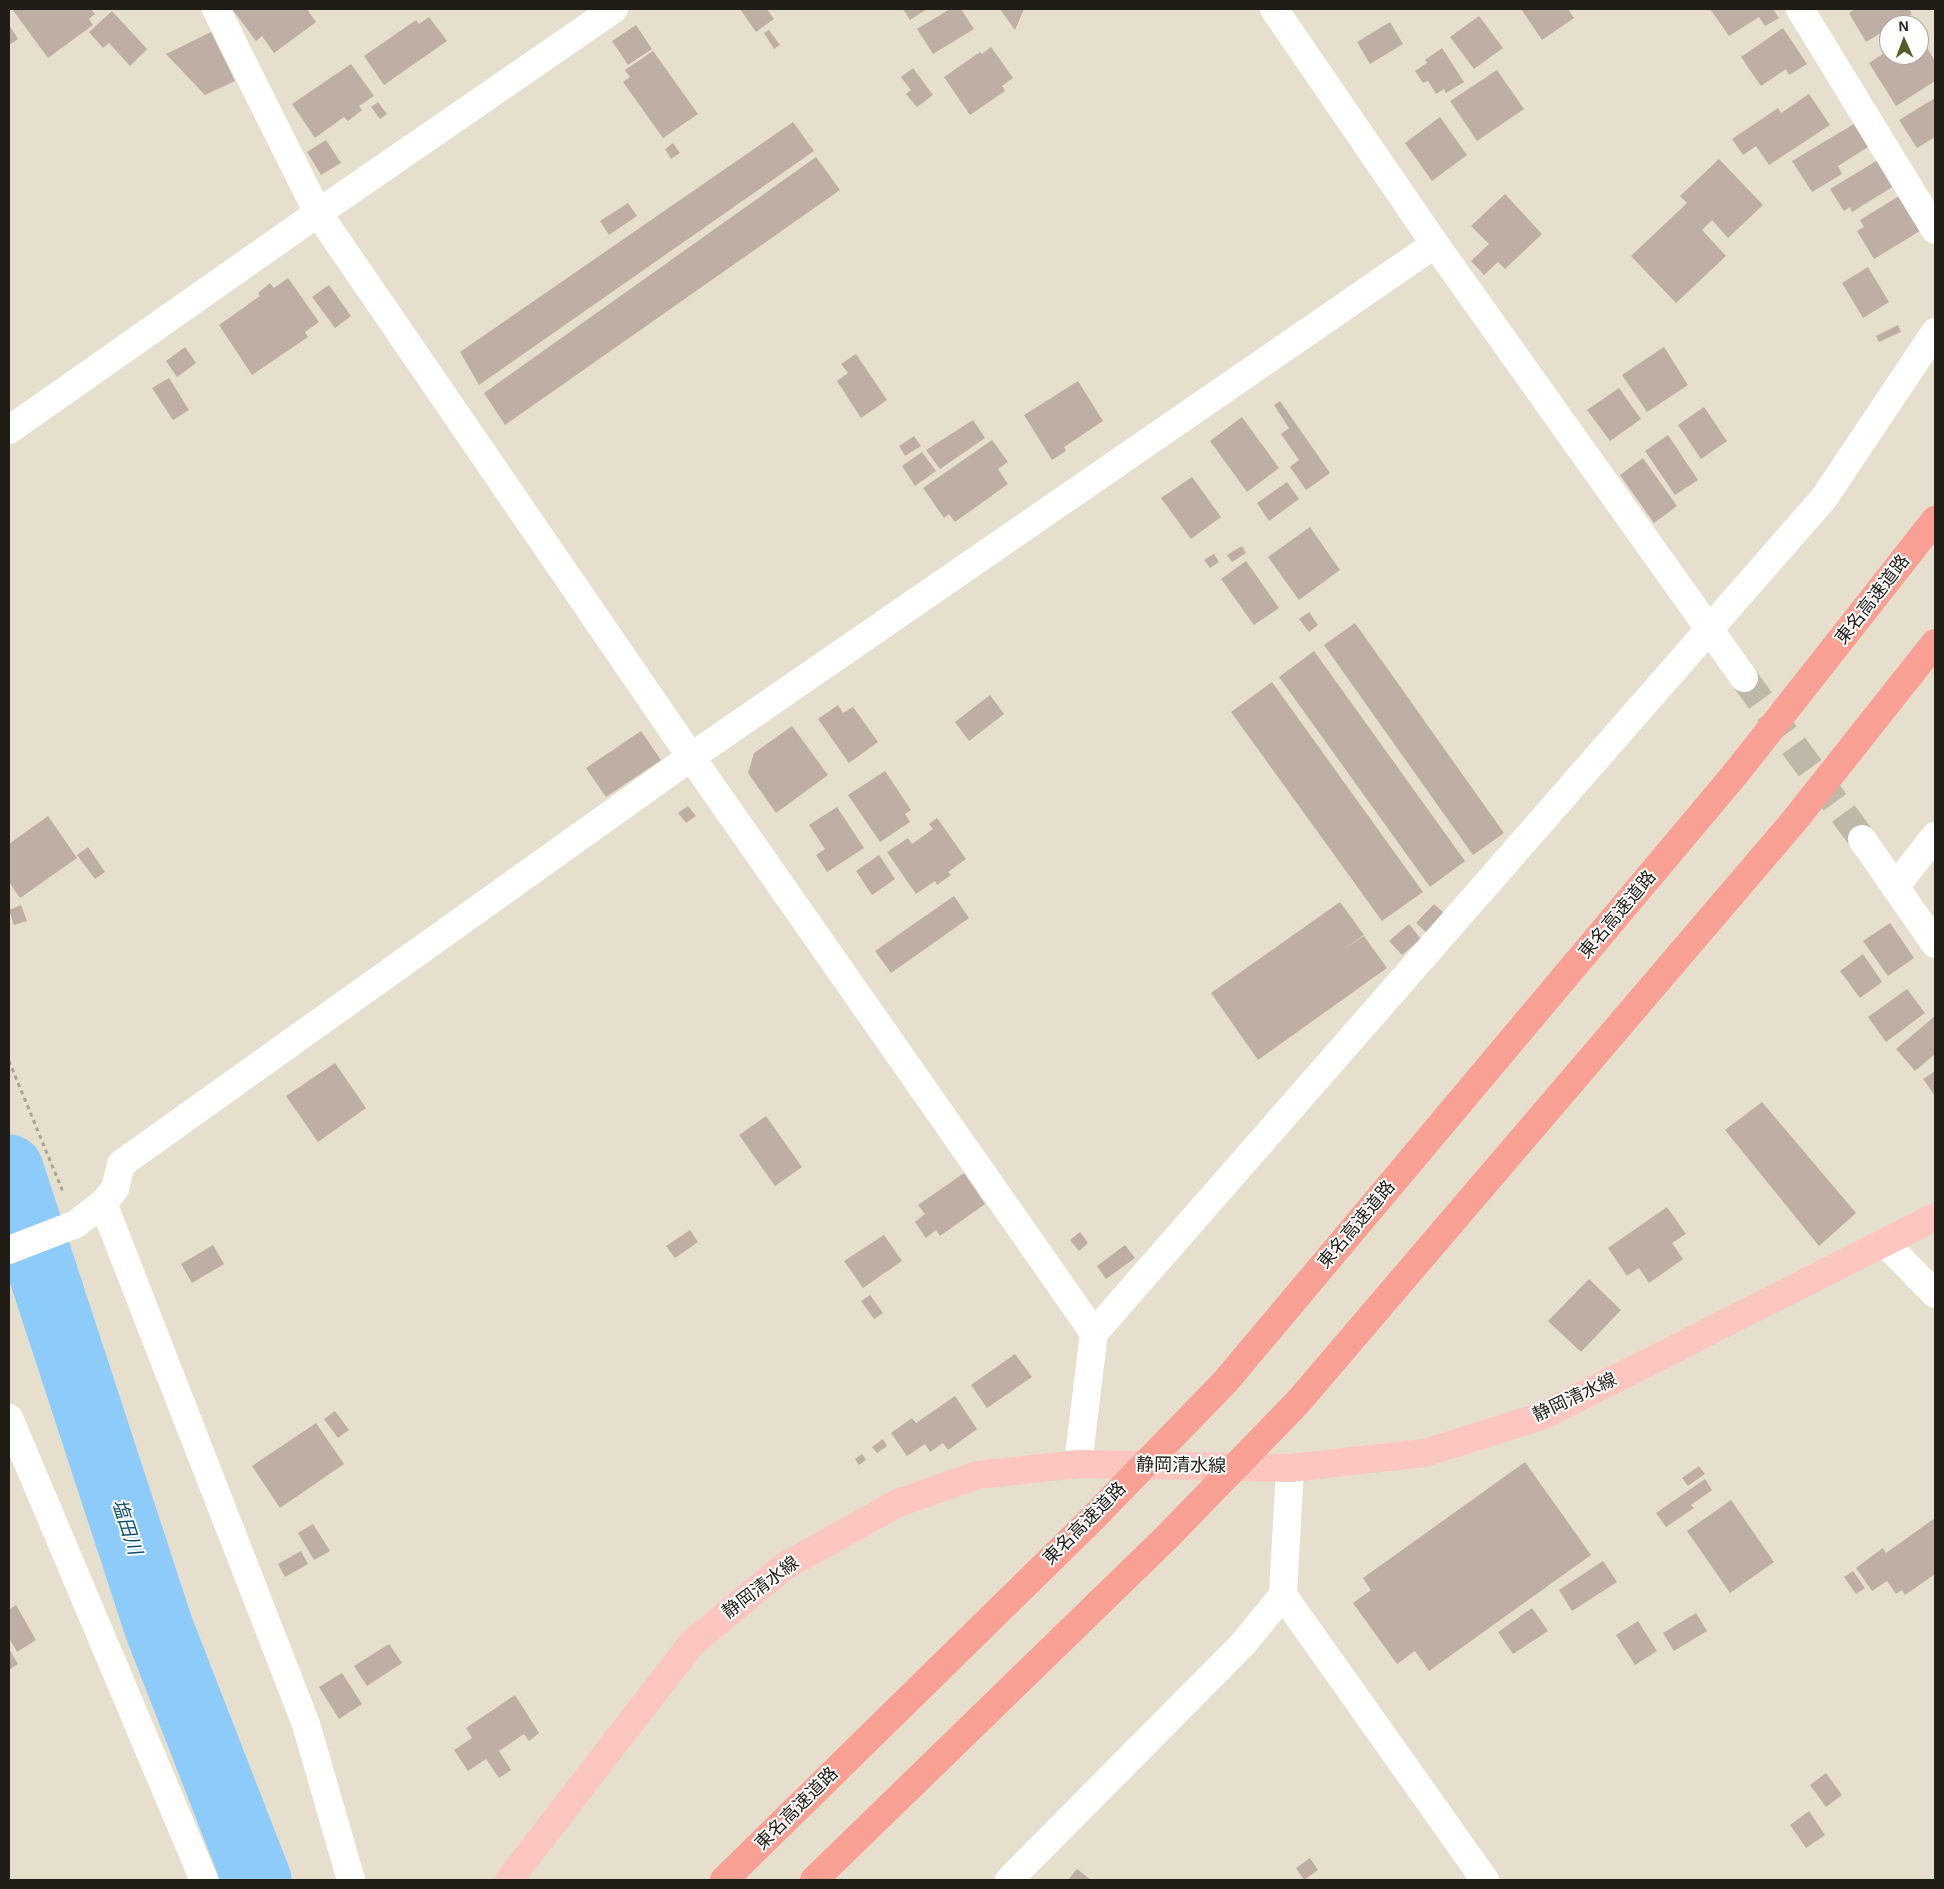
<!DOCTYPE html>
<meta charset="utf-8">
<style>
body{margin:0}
#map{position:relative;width:1944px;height:1889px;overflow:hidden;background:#e7dfcd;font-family:Arial,sans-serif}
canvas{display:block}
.frame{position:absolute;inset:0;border:10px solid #201d16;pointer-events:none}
.north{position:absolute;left:1879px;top:15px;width:50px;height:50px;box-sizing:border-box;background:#fff;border:1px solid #a6a5a2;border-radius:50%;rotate:358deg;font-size:14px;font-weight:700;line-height:20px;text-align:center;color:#201d16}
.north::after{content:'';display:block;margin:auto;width:18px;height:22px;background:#585a27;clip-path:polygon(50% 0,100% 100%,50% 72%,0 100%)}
</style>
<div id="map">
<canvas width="1944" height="1889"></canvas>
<div class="frame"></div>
<div class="north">N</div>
</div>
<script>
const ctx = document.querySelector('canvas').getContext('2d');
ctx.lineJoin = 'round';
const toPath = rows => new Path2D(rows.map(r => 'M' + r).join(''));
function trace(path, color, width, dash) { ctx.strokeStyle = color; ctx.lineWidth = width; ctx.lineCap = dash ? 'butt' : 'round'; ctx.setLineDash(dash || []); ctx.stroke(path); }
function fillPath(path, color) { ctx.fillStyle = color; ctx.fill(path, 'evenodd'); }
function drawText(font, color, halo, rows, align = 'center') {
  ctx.font = font + ' Arial,"Noto Sans JP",sans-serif'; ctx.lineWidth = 4; ctx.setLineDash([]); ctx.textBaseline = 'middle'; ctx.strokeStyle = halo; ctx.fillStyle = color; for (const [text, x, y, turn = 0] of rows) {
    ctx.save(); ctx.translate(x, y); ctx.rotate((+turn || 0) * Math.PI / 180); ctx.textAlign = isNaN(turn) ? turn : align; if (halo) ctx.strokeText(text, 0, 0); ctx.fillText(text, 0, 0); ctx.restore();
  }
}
trace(toPath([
 [9,1169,159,1628,257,1880]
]), '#8dccfa', 69);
fillPath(toPath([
 [12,9,91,9,95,14,89,19,93,25,48,58],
 [232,9,307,9,316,22,274,53,262,36,256,41],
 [740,9,767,9,774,19,756,32],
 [903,9,927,9,910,20],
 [950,9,961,9,974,29,933,54,917,29],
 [1000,9,1024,9,1015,30],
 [1521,9,1568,9,1574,18,1542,40],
 [1710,9,1773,9,1779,18,1765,26,1759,17,1729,36],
 [1855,9,1909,9,1912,14,1893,25,1889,25,1889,28,1866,42,1849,13],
 [112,11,147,49,130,66,109,43,103,48,89,32],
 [1479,16,1503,48,1474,69,1450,37],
 [429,17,447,41,384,85,364,56,416,20,419,24],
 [1390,22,1403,44,1370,64,1357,42],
 [9,25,18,39,9,45],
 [636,25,652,49,628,65,612,41],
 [1783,28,1807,64,1789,75,1786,69,1761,86,1741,57],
 [769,30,780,45,774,49,764,33],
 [211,32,235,81,205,95,166,54],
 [1919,35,1935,61,1935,81,1896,106,1869,63,1889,50,1889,55,1919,55],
 [991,47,1013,78,1002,86,1005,91,970,115,944,77,980,52,982,54],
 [1442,48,1464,82,1446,93,1444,89,1436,94,1428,81,1423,83,1415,71,1427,63,1425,60],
 [653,51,698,114,663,138,623,82,630,77,625,70],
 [351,64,374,96,359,106,362,110,348,121,344,117,315,138,292,104],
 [913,68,933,95,917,107,906,94,911,90,901,77],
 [1497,70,1524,109,1477,141,1450,101],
 [1809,94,1830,125,1769,165,1756,146,1743,155,1732,139,1778,108,1781,113],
 [1935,98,1935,137,1917,148,1899,120],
 [378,102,387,114,380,119,371,107],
 [1440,117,1467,155,1432,181,1405,143],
 [793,122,814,151,479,385,460,352],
 [1854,124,1868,147,1838,166,1842,174,1812,192,1792,161],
 [326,140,341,163,321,175,307,152],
 [673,143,680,153,671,159,665,149],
 [816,157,840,190,505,425,484,393],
 [1719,159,1763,205,1728,238,1712,220,1702,230,1726,256,1676,303,1631,256,1687,203,1680,196],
 [1878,160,1894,186,1852,212,1850,207,1844,211,1830,189],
 [1505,194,1542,234,1505,269,1498,262,1484,275,1471,261,1489,244,1471,226],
 [1899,196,1920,231,1874,259,1857,231,1864,227,1860,220],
 [628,203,637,216,609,235,600,221],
 [1868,267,1889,302,1863,318,1842,283],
 [288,278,319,322,305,332,308,337,252,375,219,325,260,296,258,293,270,283,274,288],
 [329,285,351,316,335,328,312,297],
 [1898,325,1901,332,1879,342,1876,336],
 [185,347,196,363,177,377,166,361],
 [1664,347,1688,385,1647,412,1622,375],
 [856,354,887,400,861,418,837,381,848,373,841,364],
 [169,378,189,410,173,420,152,388],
 [1078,381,1103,421,1064,447,1066,451,1052,460,1024,415],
 [1619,388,1641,419,1610,441,1587,410],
 [1280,401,1330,473,1306,490,1290,467,1299,460,1281,434,1289,428,1274,405],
 [1704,407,1727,441,1701,459,1678,425],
 [1242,417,1279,468,1247,492,1210,441],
 [973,420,985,438,940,469,926,450],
 [1668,435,1698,480,1675,495,1645,451],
 [914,436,921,446,905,456,899,446],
 [992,440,1008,462,998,469,1008,484,955,522,949,514,944,518,923,488],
 [922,452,936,471,915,486,902,466],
 [1643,458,1677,506,1654,523,1620,475],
 [1192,477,1221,517,1191,539,1161,498],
 [1287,482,1299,499,1269,521,1257,503],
 [1310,527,1340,570,1299,600,1268,557],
 [1242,546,1246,553,1232,562,1227,555],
 [1214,554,1219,562,1210,568,1204,560],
 [1246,561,1279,608,1254,625,1221,579],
 [1309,612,1318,625,1309,632,1299,619],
 [1355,623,1504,833,1473,855,1324,645],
 [1314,651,1465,861,1430,887,1279,677],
 [1272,682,1423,892,1382,921,1231,712],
 [990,695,1004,714,969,741,955,722],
 [838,705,843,713,853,707,878,742,849,763,818,719],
 [792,726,828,775,776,813,748,773,754,753],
 [641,731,661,760,606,797,586,768],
 [885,771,911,810,905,814,910,822,880,842,848,795],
 [688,806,696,816,686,823,678,813],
 [837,807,864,848,827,872,816,855,825,849,809,825],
 [48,816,77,858,20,898,9,882,9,844],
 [937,818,966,859,948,872,951,875,937,885,935,881,916,894,887,852,908,838,912,844,933,829,929,824],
 [88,847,105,872,95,879,77,855],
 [879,855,895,879,872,895,856,871],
 [954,896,969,918,891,973,875,951],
 [1340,902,1364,935,1344,949,1364,936,1387,968,1258,1060,1211,993],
 [1434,904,1444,913,1427,933,1416,923],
 [21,905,27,921,14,925,9,910],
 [1890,923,1914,958,1888,976,1863,941],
 [1409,924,1421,939,1402,955,1389,941],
 [1863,954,1882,982,1860,998,1840,971],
 [1907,989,1925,1013,1886,1042,1868,1017],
 [1935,1016,1935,1054,1915,1071,1896,1049],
 [335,1063,366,1108,318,1142,286,1096],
 [1935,1071,1935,1096,1923,1079],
 [1762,1102,1856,1213,1819,1246,1725,1130],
 [766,1116,802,1167,775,1186,739,1135],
 [964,1173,985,1204,940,1236,936,1230,926,1238,915,1222,925,1214,918,1205],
 [1667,1207,1686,1234,1672,1243,1683,1259,1649,1283,1639,1268,1627,1276,1608,1248],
 [690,1230,698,1242,675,1258,666,1246],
 [1080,1232,1088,1243,1079,1251,1070,1240],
 [884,1235,902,1261,863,1288,844,1261],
 [213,1245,224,1264,192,1283,181,1264],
 [1125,1245,1135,1258,1106,1279,1097,1266],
 [1589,1279,1621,1310,1581,1352,1548,1321],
 [870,1295,883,1313,874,1319,861,1301],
 [1015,1354,1032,1377,987,1408,971,1385],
 [955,1396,977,1429,948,1450,943,1443,930,1452,925,1444,907,1456,891,1433,912,1418,916,1423],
 [335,1411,349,1430,338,1438,324,1419],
 [316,1423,344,1464,280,1508,252,1466],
 [883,1439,887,1446,877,1453,872,1447],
 [862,1454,866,1460,859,1465,855,1459],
 [1525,1462,1591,1555,1429,1671,1415,1651,1397,1664,1353,1603,1371,1590,1363,1578],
 [1699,1466,1705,1474,1688,1486,1682,1478],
 [1705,1479,1712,1490,1691,1505,1694,1508,1666,1527,1656,1513],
 [1731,1500,1774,1562,1730,1593,1687,1531],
 [1935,1518,1935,1574,1905,1595,1902,1590,1896,1594,1887,1581,1872,1591,1856,1568,1883,1548,1886,1553],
 [313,1524,330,1551,314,1560,298,1533],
 [301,1551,308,1564,285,1577,278,1564],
 [1603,1561,1617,1582,1572,1611,1559,1590],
 [1853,1571,1865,1588,1856,1594,1844,1577],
 [16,1605,36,1640,17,1652,9,1638,9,1610],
 [1532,1608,1548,1631,1513,1654,1498,1632],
 [1696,1613,1707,1631,1674,1651,1663,1633],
 [1638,1621,1657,1651,1635,1665,1616,1635],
 [389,1644,402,1663,367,1686,354,1666],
 [9,1649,18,1664,9,1670],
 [342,1673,362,1704,339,1719,319,1687],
 [515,1695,539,1733,529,1741,524,1734,499,1751,511,1770,499,1778,486,1759,468,1771,454,1750,472,1738,466,1728],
 [1826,1773,1842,1795,1826,1807,1810,1785],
 [1809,1811,1825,1835,1806,1848,1790,1825],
 [1310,1858,1318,1870,1304,1880,1296,1868],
 [1077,1869,1091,1880,1068,1880]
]), '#bfaea3');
trace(toPath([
 [1744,678,1862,839]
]), '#bfb8a8', 28, [28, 14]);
trace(toPath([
 [9,1061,63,1192]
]), '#aaa495', 3, [4, 4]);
trace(toPath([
 [216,9,318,213,691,757,1094,1333],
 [1274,9,1435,244,1744,678],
 [1800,9,1935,230],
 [9,430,318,213,614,9],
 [1862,839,1935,944],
 [1895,887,1935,836],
 [1885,1243,1935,1294],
 [9,1250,76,1224,103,1203],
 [9,1418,204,1880],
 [1078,1464,1094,1333,1824,498,1935,332],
 [1283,1595,1485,1880],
 [351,1880,306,1724,103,1203,115,1189,121,1164,691,757,1435,244],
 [1009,1880,1243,1644,1283,1595,1290,1468]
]), '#fff', 28);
trace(toPath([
 [509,1880,692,1643,785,1566,898,1503,978,1475,1078,1464,1290,1468,1425,1453,1542,1416,1935,1217]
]), '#fbc6bf', 28);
trace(toPath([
 [724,1880,1092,1519,1225,1382,1736,773,1935,520],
 [814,1880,1168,1536,1298,1402,1794,821,1935,643]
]), '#f8a094', 28);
drawText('18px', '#201d16', '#fff', [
 ["東名高速道路",1873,600,-52],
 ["東名高速道路",1618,915,-50],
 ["東名高速道路",1357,1225,-50],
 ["静岡清水線",1575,1398,-25],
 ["静岡清水線",1181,1466,1],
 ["東名高速道路",1085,1524,-45],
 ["静岡清水線",761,1588,-37],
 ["東名高速道路",797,1809,-45]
]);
drawText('italic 19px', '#145177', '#fff', [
 ["塩田川",126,1527,72]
]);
</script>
